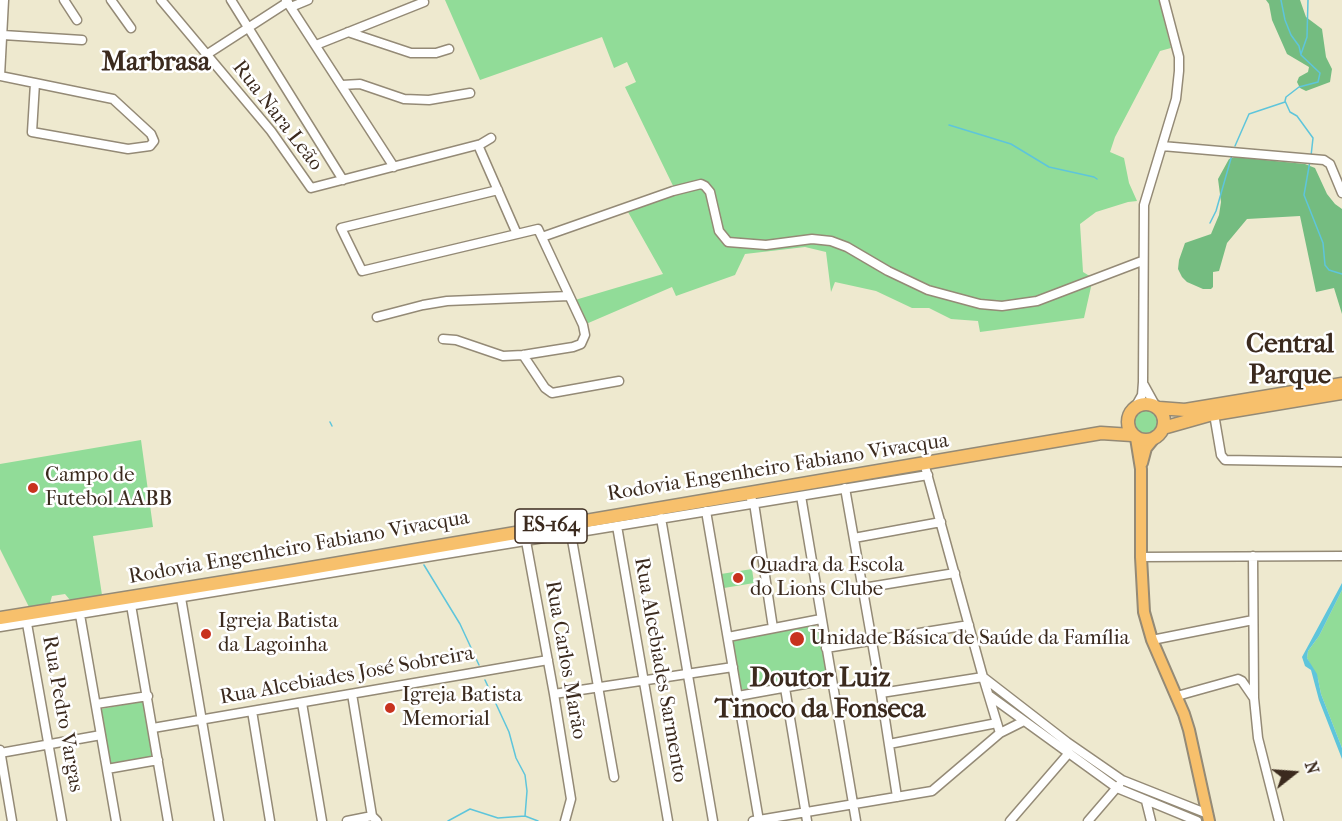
<!DOCTYPE html>
<meta charset="utf-8">
<style>
body{margin:0}
#map{position:relative;width:1342px;height:821px;overflow:hidden;background:#eee9cf;font-family:"IM FELL French Canon",serif}
canvas{display:block}
.north{position:absolute;left:1264px;top:743px;width:60px;height:60px;-webkit-text-stroke:4px #fff;paint-order:stroke;rotate:73deg;font-size:16px;font-weight:700;line-height:24px;text-align:center;color:#3b2a1e}
.north::after{content:'';display:block;margin:auto;width:21px;height:27px;background:#3b2a1e;clip-path:polygon(50% 0,100% 100%,50% 72%,0 100%)}
</style>
<div id="map">
<canvas width="1342" height="821"></canvas>
<div class="north">N</div>
</div>
<script>
const ctx = document.querySelector('canvas').getContext('2d');
ctx.lineJoin = 'round';
function fillPath(path, color) { ctx.fillStyle = color; ctx.fill(path, 'evenodd'); }
const toPath = rows => new Path2D(rows.map(r => 'M' + r).join(''));
function trace(path, color, width, dash) { ctx.strokeStyle = color; ctx.lineWidth = width; ctx.lineCap = dash ? 'butt' : 'round'; ctx.setLineDash(dash || []); ctx.stroke(path); }
function drawText(font, color, halo, rows, align = 'center') {
  ctx.font = font + ' "IM FELL French Canon",serif'; ctx.lineWidth = 5; ctx.setLineDash([]); ctx.textBaseline = 'middle'; ctx.strokeStyle = halo; ctx.fillStyle = color; for (const [text, x, y, turn = 0] of rows) {
    ctx.save(); ctx.translate(x, y); ctx.rotate((+turn || 0) * Math.PI / 180); ctx.textAlign = isNaN(turn) ? turn : align; if (halo) ctx.strokeText(text, 0, 0); ctx.fillText(text, 0, 0); ctx.restore();
  }
}
fillPath(toPath([
 [445,0,1159,0,1171,48,1160,51,1115,137,1110,152,1124,158,1129,183,1137,201,1128,202,1096,212,1080,224,1083,272,1093,278,1084,318,980,332,978,321,951,319,929,308,912,308,876,291,835,282,831,292,826,252,805,247,745,254,735,275,676,296,672,287,586,324,575,300,663,274,628,212,677,194,625,87,636,82,627,62,614,68,602,37,480,80],
 '1134 421a12 12 0 1 1 24 0a12 12 0 1 1-24 0Z',
 [141,440,153,527,93,536,102,595,70,600,65,594,52,596,50,603,29,607,0,549,0,464],
 [752,569,754,583,724,588,721,574],
 [1342,590,1342,748,1321,694,1318,679,1307,658,1308,651,1319,636],
 [812,625,820,629,827,671,826,676,746,690,739,689,731,640],
 [143,701,153,756,111,764,101,709]
]), '#91dc98');
fillPath(toPath([
 [1266,0,1300,0,1306,17,1322,29,1326,57,1332,69,1330,82,1306,91,1300,88,1297,82,1299,77,1308,72,1309,67,1287,54,1272,20,1269,4],
 [1235,157,1305,164,1315,168,1327,194,1335,204,1342,209,1342,314,1334,288,1316,292,1300,216,1247,219,1227,243,1219,271,1213,272,1213,287,1211,289,1203,289,1187,282,1182,277,1178,269,1179,260,1185,243,1211,234,1219,215,1221,202,1218,179,1229,159]
]), '#74bc80');
fillPath(toPath([
 [1342,583,1342,590,1319,636,1308,651,1307,658,1317,674,1321,694,1342,748,1342,759,1319,700,1311,670,1305,666,1302,657]
]), '#5ec5db');
trace(toPath([
 [1281,0,1285,20,1291,35,1299,46,1301,55,1320,73,1318,82,1299,87,1286,97,1285,101,1290,112,1297,116,1313,138,1311,156],
 [1301,54,1307,37,1308,0],
 [949,125,1011,144,1049,167,1094,177,1097,179],
 [1235,146,1249,114,1285,102],
 [1310,161,1304,195,1323,243,1325,265,1329,270,1342,274],
 [1210,223,1216,211,1232,155],
 [330,422,332,426],
 [424,565,460,624,479,665],
 [485,680,509,732,516,758,525,775,527,791,525,816],
 [448,821,470,809,498,818,525,816,538,821]
]), '#5ec5db', 1.5);
const minor = toPath([
 [64,0,77,20],
 [111,0,131,28],
 [161,0,271,131,311,188,481,144,491,138],
 [231,0,343,180],
 [286,0,394,167],
 [291,7,308,0],
 [348,32,411,53,436,53,449,49],
 [3,35,82,40],
 [316,45,424,2],
 [206,55,288,2],
 [0,76,35,83,113,99,151,134,154,141,150,146,128,149,32,132,35,83],
 [0,76,4,0],
 [342,85,360,84,404,99,429,100,470,93],
 [478,145,517,234],
 [1162,146,1324,160,1330,164,1342,193],
 [542,237,673,191,701,184,705,186,710,192,719,231,728,242,766,245,812,239,831,241,847,247,888,271,928,290,980,304,1002,306,1037,301,1142,261],
 [377,317,423,305,447,301,569,296],
 [443,339,456,340,503,356,523,355,573,347,581,344,585,335,583,325,538,229,362,271,341,228,498,190],
 [523,355,545,388,552,393,619,381],
 [1144,385,1155,405],
 [1133,411,1142,395,1143,382,1144,205,1176,99,1179,71,1179,57,1164,0],
 [1214,414,1221,455,1225,460,1342,462],
 [845,488,881,693,897,797],
 [801,496,856,821],
 [751,499,754,503,773,628],
 [706,511,759,821],
 [661,518,713,821],
 [617,526,668,821],
 [571,534,614,777],
 [854,538,941,522],
 [526,541,554,694,571,799,565,821],
 [1253,556,1254,698,1258,738,1279,821],
 [1141,557,1342,556],
 [863,588,955,573],
 [180,592,219,821],
 [131,605,168,821],
 [79,609,116,821],
 [26,618,62,821],
 [0,627,928,475],
 [728,637,821,619],
 [1152,640,1253,620],
 [826,648,969,625],
 [785,688,807,821],
 [881,693,983,677,1067,742,1122,780,1208,814],
 [352,694,372,816,377,821],
 [554,694,733,667],
 [738,696,832,679],
 [990,696,1117,788,1197,821],
 [1177,696,1238,679,1242,681,1253,697],
 [302,703,322,821],
 [96,704,148,696],
 [252,711,270,821],
 [153,728,548,660],
 [1000,733,1024,721],
 [889,744,997,723],
 [0,750,12,821],
 [0,753,101,735],
 [107,769,158,760],
 [1146,801,1151,821],
 [347,821,372,816],
 [753,821,932,791,1000,733,983,677,926,470],
 [1010,821,1068,754,1068,749],
 [1088,821,1119,785]
]);
const major = toPath([
 [1136,438,1141,469,1141,557,1144,612,1152,640,1184,714,1189,730,1209,821],
 [1142,463,1146,448,1155,437]
]);
const highway = toPath([
 '1128 422a18 18 0 1 1 36 0a18 18 0 1 1-36 0Z',
 [1159,408,1185,410,1342,384],
 [1163,428,1209,415,1342,393],
 [0,618,293,571,1101,433,1132,435]
]);
trace(minor, '#948a76', 11);
trace(major, '#948a76', 14);
trace(highway, '#948a76', 15);
trace(minor, '#fff', 8);
trace(major, '#f7c06c', 10);
trace(highway, '#f7c06c', 12);
for (const [x, y, r, color] of [
 [33,488,6,"#c8321e"],
 [738,578,6,"#c8321e"],
 [206,634,6,"#c8321e"],
 [797,639,8,"#c8321e"],
 [390,708,6,"#c8321e"]
]) { const dot = new Path2D(); dot.arc(x, y, r, 0, 2 * Math.PI); ctx.fillStyle = color; ctx.fill(dot); trace(dot, '#fff', 2); }
for (const [x, y, w] of [
 [551,526,72]
]) { const box = new Path2D(); box.roundRect(x - w / 2, y - 17, w, 34, 4.5); ctx.fillStyle = '#fff'; ctx.fill(box); trace(box, '#3b2a1e', 1.5); }
drawText('bold 20px', '#3b2a1e', null, [
 ["ES-164",551,526]
]);
drawText('21px', '#3b2a1e', '#fff', [
 ["Rua Nara Leão",277,116,52],
 ["Rodovia Engenheiro Fabiano Vivacqua",778,468,-9],
 ["Rodovia Engenheiro Fabiano Vivacqua",299,548,-10],
 ["Rua Carlos Marão",565,660,80],
 ["Rua Alcebiades Sarmento",660,670,80],
 ["Rua Alcebiades José Sobreira",347,676,-10],
 ["Rua Pedro Vargas",62,714,80]
]);
drawText('21px', '#3b2a1e', '#fff', [
 ["Campo de",45,476],
 ["Futebol AABB",45,500],
 ["Quadra da Escola",750,566],
 ["do Lions Clube",750,590],
 ["Igreja Batista",218,622],
 ["da Lagoinha",218,646],
 ["Unidade Básica de Saúde da Família",810,639],
 ["Igreja Batista",402,696],
 ["Memorial",402,720]
], 'left');
drawText('bold 27px', '#3b2a1e', '#fff', [
 ["Marbrasa",156,63],
 ["Central",1290,345],
 ["Parque",1290,376],
 ["Doutor Luiz",820,679],
 ["Tinoco da Fonseca",820,710]
]);
</script>
